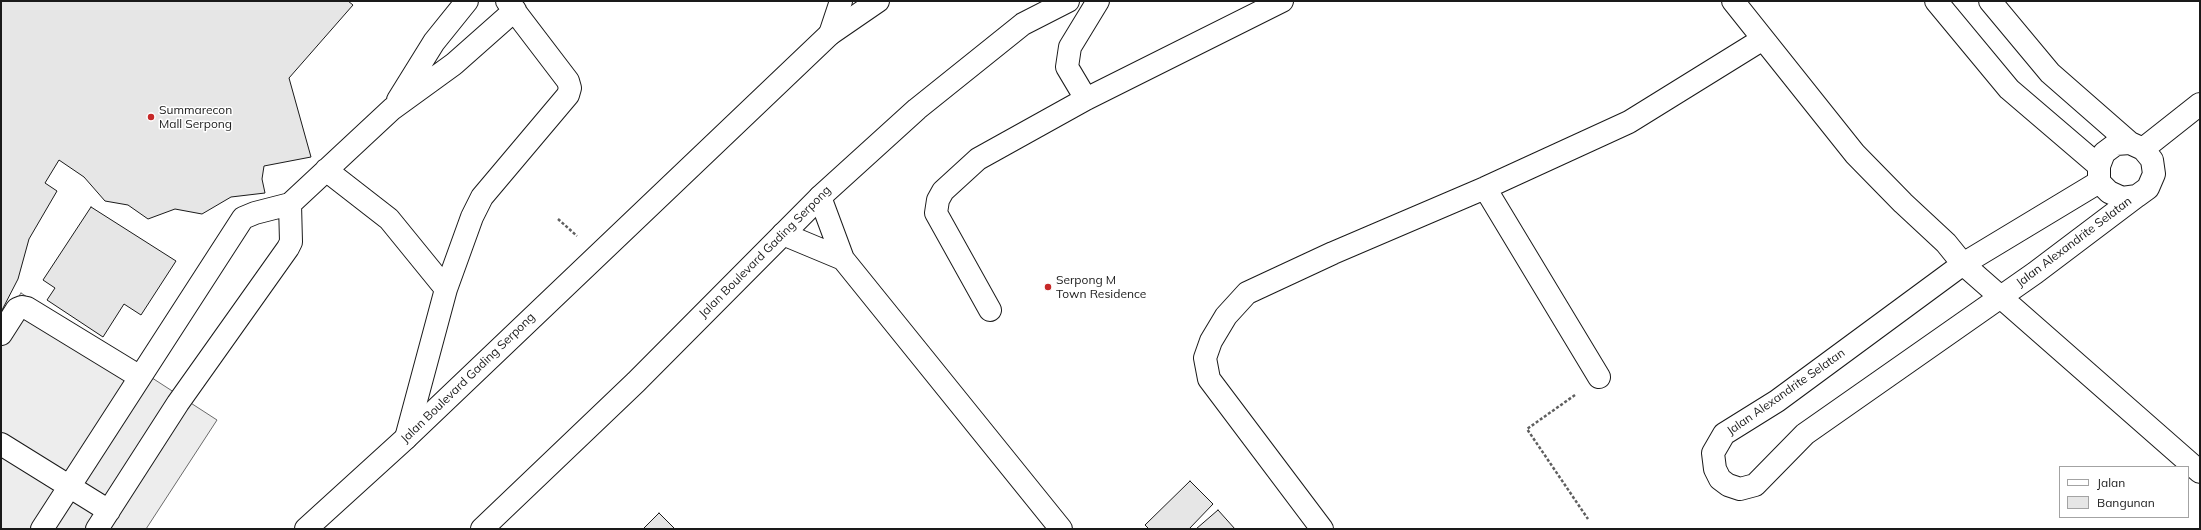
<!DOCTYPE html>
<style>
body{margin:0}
#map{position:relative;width:2201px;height:530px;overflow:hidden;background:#fff;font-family:Mulish,sans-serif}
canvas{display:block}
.frame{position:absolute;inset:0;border:2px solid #1a1a1a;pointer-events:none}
.legend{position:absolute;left:2059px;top:466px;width:130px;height:52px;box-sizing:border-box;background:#fff;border:1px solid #a3a3a3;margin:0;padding:5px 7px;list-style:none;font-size:12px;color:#1a1a1a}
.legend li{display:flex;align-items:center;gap:8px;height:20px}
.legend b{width:20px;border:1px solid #a3a3a3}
</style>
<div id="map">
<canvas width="2201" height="530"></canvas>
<div class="frame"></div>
<ul class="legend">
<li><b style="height:5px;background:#fff"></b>Jalan</li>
<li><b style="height:11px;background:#e6e6e6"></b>Bangunan</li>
</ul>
</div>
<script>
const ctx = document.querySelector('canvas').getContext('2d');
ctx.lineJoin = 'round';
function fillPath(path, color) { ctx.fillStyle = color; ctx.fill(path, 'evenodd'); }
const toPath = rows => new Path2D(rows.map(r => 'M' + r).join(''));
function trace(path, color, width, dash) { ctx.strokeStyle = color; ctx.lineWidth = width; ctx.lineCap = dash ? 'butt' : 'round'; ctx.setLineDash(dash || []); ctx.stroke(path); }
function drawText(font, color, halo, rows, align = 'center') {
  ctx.font = font + ' Mulish,sans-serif'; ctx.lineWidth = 3; ctx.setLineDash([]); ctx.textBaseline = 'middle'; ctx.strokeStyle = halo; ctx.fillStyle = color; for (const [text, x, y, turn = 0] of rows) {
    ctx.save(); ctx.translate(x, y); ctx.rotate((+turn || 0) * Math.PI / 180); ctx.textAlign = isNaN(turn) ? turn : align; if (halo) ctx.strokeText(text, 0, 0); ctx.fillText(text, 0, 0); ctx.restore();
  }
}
const parking = toPath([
 [21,293,217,420,146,529,1,529,1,323,21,293]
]);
fillPath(parking, '#ededed');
trace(parking, '#6a6a6a', 1);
const building = toPath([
 [1,1,348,1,353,5,289,78,311,157,264,166,262,179,265,193,231,197,202,214,175,209,148,219,128,205,105,201,84,177,59,160,45,183,57,191,29,239,18,279,1,312,1,1],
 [91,207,176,261,141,315,124,304,103,337,47,300,55,288,43,280,91,207],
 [1190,481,1213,504,1189,529,1149,529,1145,525,1190,481],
 [1218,510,1235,529,1196,529,1218,510],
 [659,513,675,529,643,529,659,513]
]);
fillPath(building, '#e6e6e6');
trace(building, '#1a1a1a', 1);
const minor = toPath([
 [1733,1,1855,154,1903,203,1946,243,1963,264,2200,472],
 [1936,1,2009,89,2099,166],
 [1990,1,2050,73,2130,143],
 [830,34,841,1],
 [1086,99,1067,67,1070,47,1098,1],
 [398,100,434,42,467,1],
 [2130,143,2143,149,2152,160,2154,174,2148,188,2137,196,2122,198,2109,192,2099,182,2099,166,2104,153,2116,144,2130,143],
 [2143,149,2200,104],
 [326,170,389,219,446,289],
 [2099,182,1963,264,1777,401,1724,434,1713,453,1715,469,1720,479,1728,485,1740,489,1755,485,1805,434,2035,273,2137,196],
 [1485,188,1599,377],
 [820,197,843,259,1061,529],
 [783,234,843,259],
 [990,310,936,213,938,200,943,191,978,159,1086,99,1282,1],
 [1,334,17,309,22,307,27,308,140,377],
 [406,438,446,289,472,217,482,197,568,95,570,88,568,81,507,1],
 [1,444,109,511],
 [42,529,243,218,255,213,290,204,392,109,454,64,515,10],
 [97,529,178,403,288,248,291,242,290,204],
 [1322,529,1209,379,1205,358,1211,341,1226,316,1247,293,1333,253,1485,188,1629,122,1763,39]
]);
const major = toPath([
 [306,529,406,438,830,34,878,1],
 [482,529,636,382,820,197,917,109,1023,24,1068,1]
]);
trace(minor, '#1a1a1a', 24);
trace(major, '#1a1a1a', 24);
trace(toPath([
 [558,219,577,236],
 [1575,395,1527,429,1588,519]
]), '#5f5f5f', 2.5, [3, 2]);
trace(minor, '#fff', 22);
trace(major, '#fff', 22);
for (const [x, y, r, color] of [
 [151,117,4,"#c62828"],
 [1048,287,4,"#c62828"]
]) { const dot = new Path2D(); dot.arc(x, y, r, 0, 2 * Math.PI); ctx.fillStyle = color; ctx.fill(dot); trace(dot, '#fff', 1.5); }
drawText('12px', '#1a1a1a', '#fff', [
 ["Summarecon",159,110],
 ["Mall Serpong",159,124],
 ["Serpong M",1056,280],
 ["Town Residence",1056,294]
], 'left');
drawText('12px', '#1a1a1a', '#fff', [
 ["Jalan Alexandrite Selatan",2074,242,-37],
 ["Jalan Boulevard Gading Serpong",765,252,-45],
 ["Jalan Boulevard Gading Serpong",468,378,-44],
 ["Jalan Alexandrite Selatan",1786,392,-35]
]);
</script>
